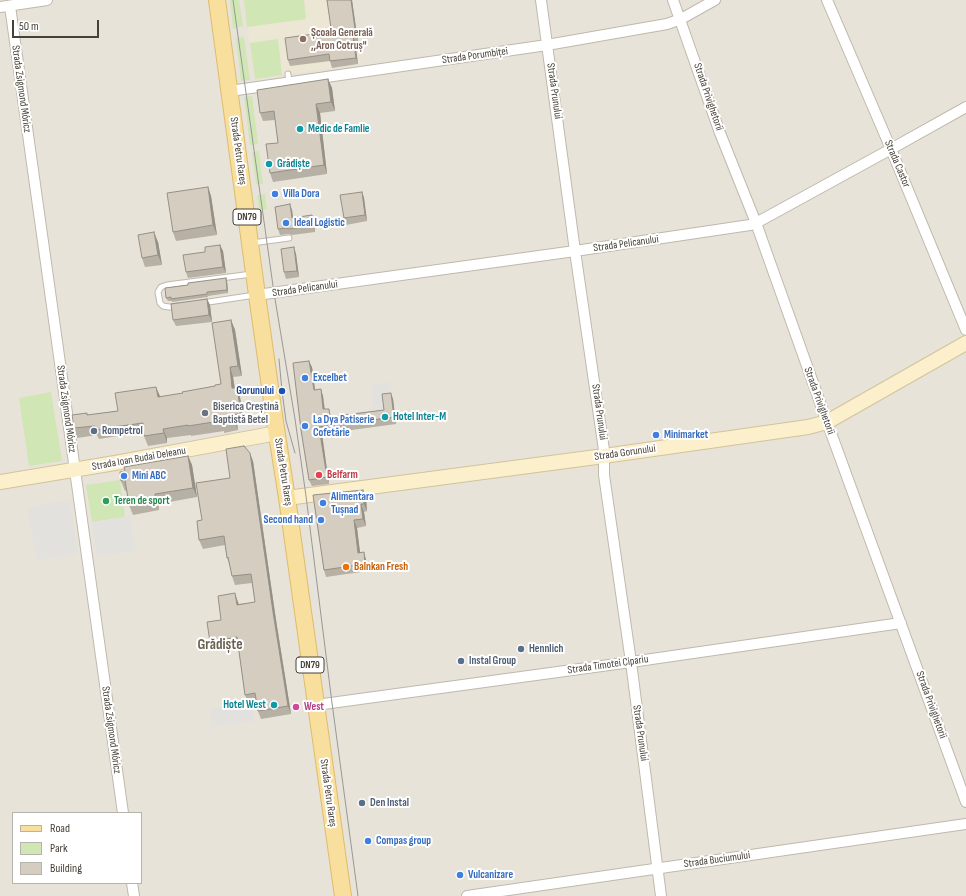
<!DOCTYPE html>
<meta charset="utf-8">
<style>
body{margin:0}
#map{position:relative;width:966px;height:896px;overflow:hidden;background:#f4f1ea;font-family:"Sofia Sans Condensed",sans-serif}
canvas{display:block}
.legend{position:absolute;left:12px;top:812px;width:130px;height:72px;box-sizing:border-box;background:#fff;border:1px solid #b6b3af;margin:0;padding:5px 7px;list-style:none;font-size:12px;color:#484138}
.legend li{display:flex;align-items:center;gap:8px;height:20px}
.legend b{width:20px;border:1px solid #b6b3af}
.scale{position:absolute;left:12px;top:20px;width:87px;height:18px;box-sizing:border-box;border:2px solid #484138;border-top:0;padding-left:5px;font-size:12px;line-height:14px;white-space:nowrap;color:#484138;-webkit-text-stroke:3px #fff;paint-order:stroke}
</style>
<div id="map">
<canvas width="966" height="896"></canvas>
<ul class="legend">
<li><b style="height:5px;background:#f9df9d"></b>Road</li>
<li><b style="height:11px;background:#d0e6b5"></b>Park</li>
<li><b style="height:11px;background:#d5cdbf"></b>Building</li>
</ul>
<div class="scale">50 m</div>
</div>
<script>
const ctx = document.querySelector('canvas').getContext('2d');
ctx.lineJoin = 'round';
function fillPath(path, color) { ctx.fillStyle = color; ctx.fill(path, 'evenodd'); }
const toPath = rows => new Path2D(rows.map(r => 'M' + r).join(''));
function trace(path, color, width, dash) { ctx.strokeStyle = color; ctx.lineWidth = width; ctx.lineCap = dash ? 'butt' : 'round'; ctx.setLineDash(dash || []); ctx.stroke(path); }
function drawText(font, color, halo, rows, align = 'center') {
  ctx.font = font + ' "Sofia Sans Condensed",sans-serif'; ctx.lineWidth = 4; ctx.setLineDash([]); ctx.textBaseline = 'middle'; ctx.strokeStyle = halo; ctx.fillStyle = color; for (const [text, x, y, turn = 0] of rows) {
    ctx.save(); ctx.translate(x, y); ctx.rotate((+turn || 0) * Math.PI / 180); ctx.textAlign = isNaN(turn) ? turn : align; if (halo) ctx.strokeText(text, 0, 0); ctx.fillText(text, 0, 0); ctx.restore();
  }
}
fillPath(toPath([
 [0,0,966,0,966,896,0,896],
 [13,813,141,813,141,883,13,883]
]), '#e8e3d8');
fillPath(toPath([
 [244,0,352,0,361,64,255,79]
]), '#ece6d4');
fillPath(toPath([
 [230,0,239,0,243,26,233,29],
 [244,0,304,0,306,19,247,27],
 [244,37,250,80,241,81,236,38],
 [278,39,282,75,255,79,250,43],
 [252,96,258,144,250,145,244,97],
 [259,151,263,184,256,184,252,152],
 [265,194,267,209,259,210,257,195],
 [51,392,62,461,29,466,19,398],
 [120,480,125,517,92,522,86,485]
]), '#d0e6b5');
fillPath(toPath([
 [390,382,393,398,382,400,384,415,334,421,333,415,372,409,372,385],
 [70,500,78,554,36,561,27,507],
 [130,516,136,551,97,557,92,522],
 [252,703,254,721,212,727,210,709]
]), '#e3e1de');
const lane = toPath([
 [288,74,289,83],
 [252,243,289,238],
 [202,303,255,295],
 [178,306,169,307,163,306,160,303,158,292,161,287,167,285,252,274]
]);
const street = toPath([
 [541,0,575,251,604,450,604,475,631,662,661,896],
 [673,0,720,133,756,223,827,422,966,802],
 [827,0,891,149,966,330],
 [10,6,123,813],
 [0,7,47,0],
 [230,91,547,45,667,24,681,19,715,0],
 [257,295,575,251,750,225,756,223,891,149,966,107],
 [316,705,631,662,901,623],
 [132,883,134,896],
 [467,896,966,824]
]);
const secondary = toPath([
 [0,482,115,463,277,433],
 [287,498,604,456,808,427,827,422,966,343]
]);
const primary = toPath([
 [217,0,257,295,275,422,287,498,343,896]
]);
trace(lane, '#bfb9ac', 7);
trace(street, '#bfb9ac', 12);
trace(secondary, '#d1c39b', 16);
trace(primary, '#debc6d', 18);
trace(lane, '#fff', 5);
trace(street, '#fff', 10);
trace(secondary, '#fcf0cc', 14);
trace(primary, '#f9df9d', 16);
trace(toPath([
 [233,0,274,293,295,419,306,496,332,703,358,896],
 [279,359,282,391,286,421,295,453]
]), '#989898', 1);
fillPath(toPath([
 [327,0,352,0,358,42,355,42,358,64,332,68,330,61,290,66,288,60,315,38,332,35],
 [328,79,332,88,335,111,320,113,327,174,273,182,270,173,278,143,275,120,263,121,260,113],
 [208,187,211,196,217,235,176,241,173,232],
 [362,192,364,198,367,221,346,225,344,218],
 [292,210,293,218,312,215,314,222,315,232,292,235,289,234,280,235,278,229],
 [158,242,162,265,145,267,142,258],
 [220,245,223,251,226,273,188,278,186,272,205,252],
 [296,254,299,277,286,279,284,272],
 [226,278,227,281,228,293,208,296,208,297,172,302,172,301,168,301,166,298,188,285],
 [207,299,210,305,212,322,176,326,173,320],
 [231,320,235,330,242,376,233,377,235,388,237,388,240,397,244,423,237,424,238,430,224,433,224,431,191,436,191,435,167,438,167,443,148,446,144,436,144,433,124,436,124,435,99,439,97,435,77,438,74,428,87,413,87,415,118,411,160,397,183,393,215,386,221,384],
 [312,367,315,390,323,396,325,409,331,415,331,416,384,410,393,399,396,424,322,434,329,484,312,486,309,480],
 [188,456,192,465,197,497,158,504,159,510,133,515,129,505,127,490,125,491,121,481,125,471],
 [253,461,276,620,291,714,261,719,258,711,257,702,248,703,245,695,238,646,213,650,210,642,221,620,238,602,239,604,255,602,252,583,235,585,232,576,230,566,227,558,225,545,203,549,199,540,202,520,230,478],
 [313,495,366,498,367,511,364,512,366,526,357,528,360,553,364,552,366,560,368,571,326,577,324,570]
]), '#b7b0a4');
fillPath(toPath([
 [351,0,352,0,358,42,356,36],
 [353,36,355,42,358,64,356,58],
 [328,79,332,88,335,111,331,102],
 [316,104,320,113,327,174,324,165],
 [208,187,211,196,217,235,213,225],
 [362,192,364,198,367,221,365,215],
 [290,204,292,210,294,225,292,218],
 [312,215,314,222,315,232,313,225],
 [154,232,158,242,162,265,158,255],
 [220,245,223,251,226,273,223,267],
 [294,247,296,254,299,277,297,271],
 [226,278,227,281,228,293,227,290],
 [207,299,210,305,212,322,209,315],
 [231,320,235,330,242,376,238,366],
 [309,361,312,367,316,397,314,390],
 [230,367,233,377,236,398,232,388],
 [156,387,160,396,162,407,158,397],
 [237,388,240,397,244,423,241,413],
 [321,389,323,396,325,416,323,409],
 [391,393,393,399,396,424,394,417],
 [233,415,237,424,238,430,234,421],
 [319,427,322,434,329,484,327,477],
 [163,429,167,438,167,443,164,433],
 [250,453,253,461,276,620,291,714,288,706,273,612],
 [188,456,192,465,197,497,193,488],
 [363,490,366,498,367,511,364,504],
 [155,494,158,504,159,510,156,500],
 [361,504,364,512,366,526,363,519],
 [354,520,357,528,361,560,358,553],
 [364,552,366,560,368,571,365,564],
 [235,593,238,602,240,613,237,605]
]), '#959086');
const building = toPath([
 [327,0,351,0,356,36,353,36,356,58,330,61,329,54,288,60,285,38,314,34,314,38,332,35,327,0],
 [328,79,331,102,316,104,324,165,270,173,266,144,278,143,274,111,260,113,257,90,328,79],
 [208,187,213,225,173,232,167,193,208,187],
 [362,192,365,215,344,218,340,195,362,192],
 [290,204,292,218,312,215,313,225,289,229,286,228,278,229,275,207,290,204],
 [154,232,158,255,142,258,138,235,154,232],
 [220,245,223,267,186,272,183,255,205,252,205,247,220,245],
 [294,247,297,271,284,272,281,249,294,247],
 [226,278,227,290,207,292,207,294,171,299,171,297,166,298,165,288,188,285,188,283,226,278],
 [207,299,209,315,173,320,171,304,207,299],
 [231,320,238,366,230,367,232,388,237,388,241,413,233,415,234,421,221,423,220,421,188,426,188,425,163,429,164,433,144,436,143,423,121,426,120,426,95,430,95,426,74,428,72,415,87,413,87,415,118,411,115,393,156,387,158,397,183,393,182,392,215,386,215,385,221,384,212,323,231,320],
 [309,361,314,390,321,389,323,409,329,409,330,417,384,410,382,394,391,393,394,417,319,427,327,477,309,480,301,430,293,363,309,361],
 [244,446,250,453,273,612,288,706,258,711,255,693,245,695,237,637,210,642,207,622,221,620,218,596,235,593,237,605,255,602,251,574,232,576,228,557,227,558,224,536,199,540,197,521,202,520,196,483,230,478,226,449,244,446],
 [188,456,193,488,155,494,156,500,129,505,125,480,121,481,120,472,125,471,124,467,188,456],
 [363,490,364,504,361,504,363,519,354,520,358,553,364,552,365,564,324,570,313,495,363,490]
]);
fillPath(building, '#d5cdbf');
trace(building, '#959086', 1);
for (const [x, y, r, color] of [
 [303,39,4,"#8d6e63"],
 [300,129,4,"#0f9aa8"],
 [269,164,4,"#0f9aa8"],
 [275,194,4,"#3f7fe0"],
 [286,223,4,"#3f7fe0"],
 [305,378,4,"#3f7fe0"],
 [282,391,4,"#1a4fb4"],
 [205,413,4,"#6b7280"],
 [385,417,4,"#0f9aa8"],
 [305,426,4,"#3f7fe0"],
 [94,431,4,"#5c6f8a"],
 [656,435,4,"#3f7fe0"],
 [319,475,4,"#e0444e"],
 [124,476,4,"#3f7fe0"],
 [106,501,4,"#2e9e5b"],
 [323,503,4,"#3f7fe0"],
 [321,520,4,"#3f7fe0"],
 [346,567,4,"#e8710a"],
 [521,649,4,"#5c6f8a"],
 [461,661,4,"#5c6f8a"],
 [274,705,4,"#0f9aa8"],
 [296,707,4,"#d1479c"],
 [362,803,4,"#5c6f8a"],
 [368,841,4,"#3f7fe0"],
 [460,875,4,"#3f7fe0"]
]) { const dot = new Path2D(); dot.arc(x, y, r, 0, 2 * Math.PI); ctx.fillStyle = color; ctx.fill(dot); trace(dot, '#fff', 1.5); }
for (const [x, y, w] of [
 [247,217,28],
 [310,665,28]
]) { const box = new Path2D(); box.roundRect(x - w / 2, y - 8, w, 16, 3); ctx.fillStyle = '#fff'; ctx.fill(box); trace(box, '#484138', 1); }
drawText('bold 10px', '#484138', null, [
 ["DN79",247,217],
 ["DN79",310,665]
]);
drawText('bold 11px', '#785e54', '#fff', [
 ["Școala Generală",311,33],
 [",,Aron Cotruș\"",311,46]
], 'left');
drawText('11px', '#484138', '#fff', [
 ["Strada Porumbiței",475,56,-8],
 ["Strada Zsigmond Móricz",21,89,82],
 ["Strada Prunului",554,91,82],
 ["Strada Privighetorii",708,97,71],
 ["Strada Petru Rareș",238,151,82],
 ["Strada Castor",897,164,67],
 ["Strada Pelicanului",626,244,-8],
 ["Strada Pelicanului",305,289,-8],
 ["Strada Privighetorii",819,401,70],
 ["Strada Zsigmond Móricz",66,409,82],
 ["Strada Prunului",599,412,82],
 ["Strada Gorunului",625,453,-8],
 ["Strada Ioan Budai Deleanu",139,459,-10],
 ["Strada Petru Rareș",283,472,81],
 ["Strada Timotei Cipariu",608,665,-8],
 ["Strada Privighetorii",931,705,70],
 ["Strada Zsigmond Móricz",111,730,82],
 ["Strada Prunului",640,733,82],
 ["Strada Petru Rareș",328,793,82],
 ["Strada Buciumului",717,860,-8]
]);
drawText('bold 11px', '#0d838f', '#fff', [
 ["Medic de Famlie",308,129],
 ["Grădiște",277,164],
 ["Hotel Inter-M",393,417],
 ["Hotel West",266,705,"right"]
], 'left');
drawText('bold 11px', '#366cbe', '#fff', [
 ["Villa Dora",283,194],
 ["Ideal Logistic",294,223],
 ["Excelbet",313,378],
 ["La Dya Patiserie",313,420],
 ["Cofetărie",313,433],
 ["Minimarket",664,435],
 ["Mini ABC",132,476],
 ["Alimentara",331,497],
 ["Tușnad",331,510],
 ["Second hand",313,520,"right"],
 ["Compas group",376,841],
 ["Vulcanizare",468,875]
], 'left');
drawText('bold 11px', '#164399', '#fff', [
 ["Gorunului",274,391]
], 'right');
drawText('bold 11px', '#5b616d', '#fff', [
 ["Biserica Creștină",213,407],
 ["Baptistă Betel",213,420]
], 'left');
drawText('bold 11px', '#4e5e75', '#fff', [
 ["Rompetrol",102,431],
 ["Hennlich",529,649],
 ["Instal Group",469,661],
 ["Den Instal",370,803]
], 'left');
drawText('bold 11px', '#be3a42', '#fff', [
 ["Belfarm",327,475]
], 'left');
drawText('bold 11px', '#27864d', '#fff', [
 ["Teren de sport",114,501]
], 'left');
drawText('bold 11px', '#c56008', '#fff', [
 ["Balnkan Fresh",354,567]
], 'left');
drawText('bold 11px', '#b23c85', '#fff', [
 ["West",304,707]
], 'left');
drawText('bold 15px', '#6a5f50', '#fff', [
 ["Grădiște",220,645]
]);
</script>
